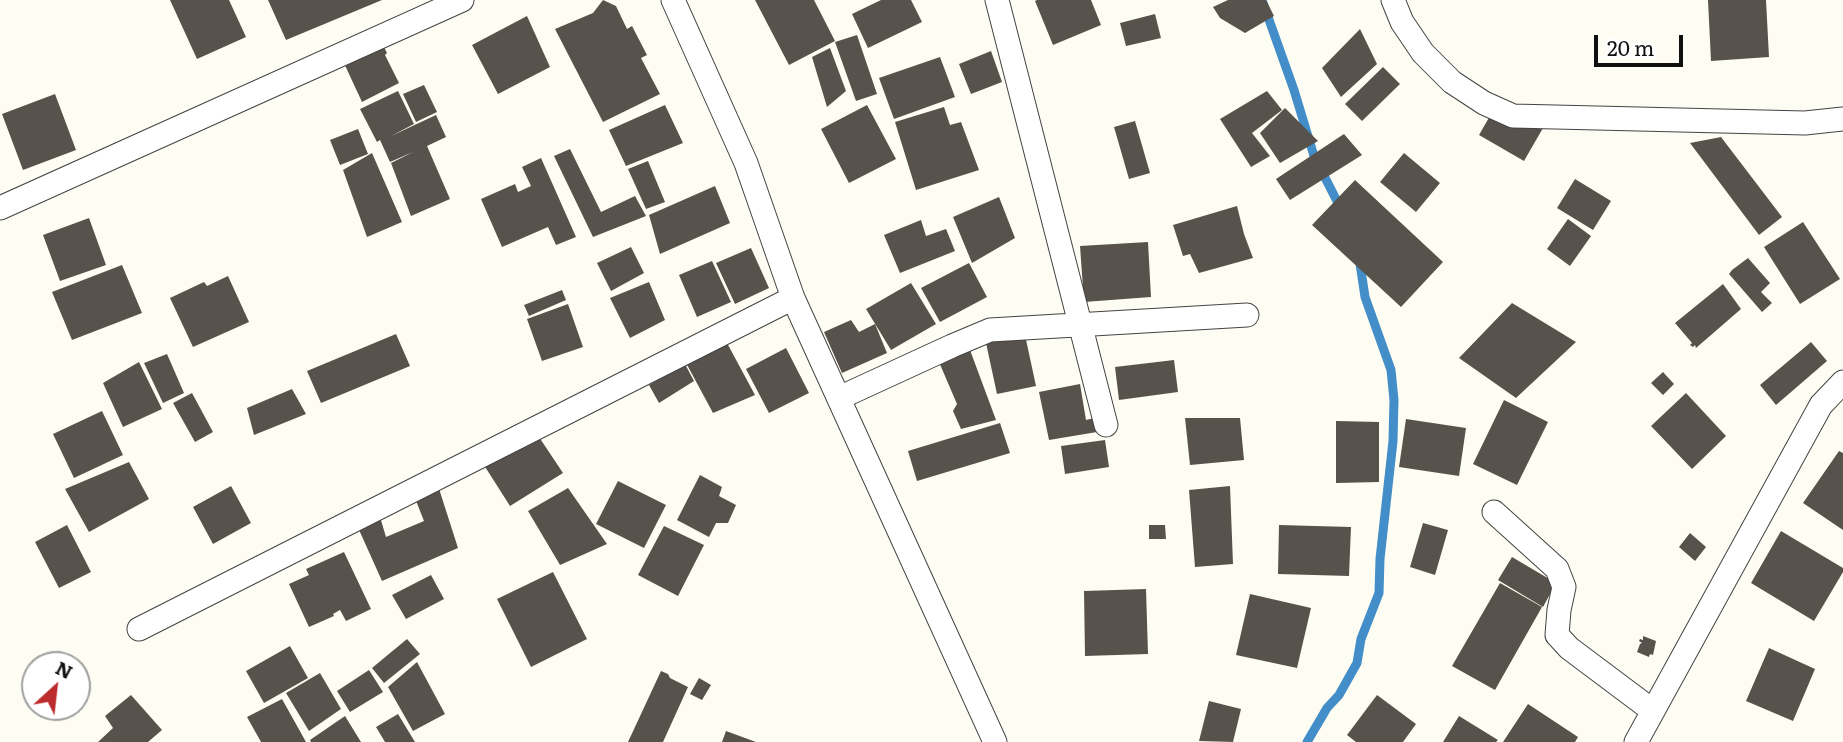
<!DOCTYPE html>
<style>
body{margin:0}
#map{position:relative;width:1843px;height:742px;overflow:hidden;background:#fefdf3;font-family:Literata,serif}
canvas{display:block}
.north{position:absolute;left:21px;top:651px;width:70px;height:70px;box-sizing:border-box;background:#fff;border:2px solid #9f9f9f;border-radius:50%;rotate:27deg;font-size:19px;font-weight:700;line-height:28px;text-align:center;color:#101010}
.north::after{content:'';display:block;margin:auto;width:24px;height:32px;background:#bc2c2d;clip-path:polygon(50% 0,100% 100%,50% 72%,0 100%)}
.scale{position:absolute;left:1594px;top:35px;width:89px;height:32px;box-sizing:border-box;border:4px solid #101010;border-top:0;padding-left:9px;font-size:21px;line-height:24px;white-space:nowrap;color:#101010;-webkit-text-stroke:5px #fff;paint-order:stroke}
</style>
<div id="map">
<canvas width="1843" height="742"></canvas>
<div class="north">N</div>
<div class="scale">20 m</div>
</div>
<script>
const ctx = document.querySelector('canvas').getContext('2d');
ctx.lineJoin = 'round';
const toPath = rows => new Path2D(rows.map(r => 'M' + r).join(''));
function trace(path, color, width, dash) { ctx.strokeStyle = color; ctx.lineWidth = width; ctx.lineCap = dash ? 'butt' : 'round'; ctx.setLineDash(dash || []); ctx.stroke(path); }
function fillPath(path, color) { ctx.fillStyle = color; ctx.fill(path, 'evenodd'); }
trace(toPath([
 [1262,0,1294,90,1314,156,1341,209],
 [1307,742,1327,708,1339,695,1357,663,1361,639,1379,593,1380,559,1393,441,1394,400,1391,370,1365,297,1359,257]
]), '#438ec9', 9);
fillPath(toPath([
 [170,0,229,0,246,37,197,59],
 [268,0,382,0,286,40],
 [603,0,616,6,627,29,632,26,647,55,641,58,660,94,603,122,555,29,593,13],
 [755,0,814,0,835,41,789,65],
 [881,0,911,0,922,22,868,48,852,14],
 [1037,0,1091,0,1101,25,1053,45,1035,1],
 [1228,0,1266,0,1274,16,1245,33,1220,18,1213,7],
 [1708,0,1766,0,1769,57,1711,61],
 [1155,14,1161,38,1126,46,1120,23],
 [527,16,550,67,498,94,472,45],
 [1360,29,1377,64,1341,97,1322,68],
 [857,35,877,94,856,101,835,42],
 [382,43,387,53,385,55,399,83,362,102,343,61],
 [830,48,846,91,827,107,812,57],
 [991,51,1002,82,971,94,959,64],
 [940,57,955,97,894,119,879,78],
 [1383,67,1400,84,1362,121,1345,104],
 [424,85,437,112,416,122,403,94],
 [398,91,414,124,391,136,436,115,446,137,427,146,450,199,411,216,391,163,413,152,390,162,380,140,377,142,360,109],
 [1267,91,1282,110,1252,133,1270,156,1251,167,1220,119],
 [55,94,76,150,23,170,2,114],
 [1498,102,1543,128,1524,161,1479,135],
 [665,105,683,143,626,166,609,130],
 [867,105,896,159,849,183,821,129],
 [944,107,950,125,961,122,979,170,916,190,895,122],
 [1285,108,1318,141,1280,163,1260,133],
 [1135,121,1150,173,1129,179,1114,127],
 [358,129,368,154,340,165,330,140],
 [1344,134,1362,155,1290,200,1276,179],
 [1721,137,1782,217,1759,235,1690,143],
 [570,149,601,212,635,196,646,216,593,237,554,156],
 [372,153,402,222,367,237,343,170],
 [1404,153,1440,183,1416,212,1380,182],
 [541,158,576,237,556,245,548,227,502,247,481,199,515,184,518,192,531,186,522,167],
 [648,161,665,202,646,209,628,169],
 [1575,179,1611,201,1593,230,1557,208],
 [1355,180,1443,262,1401,307,1312,225],
 [715,186,730,223,660,254,649,215],
 [999,197,1015,238,972,263,953,217],
 [1237,206,1244,234,1253,258,1199,273,1190,254,1183,256,1173,225],
 [89,218,106,265,60,281,43,235],
 [1568,219,1591,236,1570,266,1547,249],
 [921,220,926,236,946,229,955,251,900,273,884,235],
 [1803,222,1840,279,1800,304,1764,247],
 [1148,242,1151,297,1084,302,1080,246],
 [631,247,644,273,611,291,597,263],
 [751,248,769,288,735,304,716,263],
 [1748,258,1770,283,1761,292,1772,303,1762,312,1729,274,1732,270],
 [712,261,731,302,697,317,679,275],
 [969,263,987,297,940,322,921,288],
 [122,265,142,313,72,340,52,292],
 [228,276,249,322,193,347,170,298,204,282,207,286],
 [649,282,665,320,630,338,610,298],
 [911,283,936,324,891,350,866,309],
 [1723,284,1741,309,1696,348,1695,345,1693,347,1690,345,1692,343,1675,323],
 [562,290,566,300,529,316,524,305],
 [1512,303,1576,342,1516,398,1459,358],
 [568,304,583,347,542,361,527,319],
 [851,320,859,332,875,324,887,353,842,373,824,332],
 [396,334,410,366,321,403,307,371],
 [1025,335,1036,386,997,394,986,343],
 [1811,342,1827,361,1776,405,1760,385],
 [727,343,755,395,713,413,685,361],
 [786,348,809,393,769,413,746,369],
 [970,350,996,420,961,429,953,411,957,404,939,362],
 [167,354,184,393,163,403,144,363],
 [1174,360,1178,392,1119,400,1115,367],
 [139,362,162,409,123,427,103,383],
 [685,364,694,381,659,403,649,385],
 [1663,372,1674,384,1663,395,1651,383],
 [1080,384,1086,420,1094,418,1097,432,1049,440,1039,392],
 [292,389,306,414,254,435,247,408],
 [192,393,213,432,195,442,173,403],
 [1686,393,1726,436,1692,469,1651,426],
 [1504,400,1548,422,1517,485,1473,464],
 [102,411,123,455,74,478,53,434],
 [1185,418,1240,418,1244,460,1190,465],
 [1406,419,1466,428,1459,476,1399,467],
 [1336,421,1379,422,1379,482,1336,483],
 [1000,423,1010,453,917,481,908,451],
 [535,431,563,473,510,506,482,462],
 [1105,440,1109,467,1065,474,1061,446],
 [1839,451,1843,453,1843,530,1803,503],
 [129,462,149,499,89,532,65,489],
 [433,470,458,548,382,581,351,512,375,500,386,537,424,521,409,483],
 [700,475,722,487,719,496,736,505,728,523,716,523,709,537,677,520],
 [618,481,666,505,644,548,596,524],
 [231,486,251,523,213,544,193,507],
 [1230,486,1233,564,1195,567,1189,490],
 [568,488,607,544,560,565,528,511],
 [1423,523,1448,530,1435,575,1410,567],
 [67,525,91,572,59,588,35,542],
 [1149,525,1165,525,1166,539,1149,539],
 [1279,525,1351,527,1349,576,1278,574],
 [664,526,704,545,678,596,638,575],
 [1781,531,1843,568,1843,572,1814,621,1751,583],
 [1690,533,1706,547,1695,561,1679,547],
 [344,552,371,609,346,621,340,610,333,614,334,616,309,627,289,584,309,575,306,569],
 [1512,557,1556,583,1543,607,1498,580],
 [553,572,587,639,531,667,497,599],
 [431,575,444,599,406,619,392,595],
 [1500,583,1542,607,1495,690,1452,666],
 [1146,589,1148,654,1085,656,1084,591],
 [1250,594,1311,608,1297,668,1236,655],
 [1643,636,1656,641,1653,655,1650,654,1649,657,1637,652,1640,644,1642,643,1639,641,1640,639,1643,640],
 [407,639,420,654,384,683,372,668],
 [290,646,308,678,264,703,246,671],
 [1769,648,1815,669,1793,721,1746,701],
 [417,662,445,714,413,731,388,687],
 [369,670,383,692,350,712,337,691],
 [661,671,668,674,670,678,688,687,663,742,628,742],
 [320,673,341,709,309,731,286,693],
 [699,678,711,685,702,700,690,694],
 [131,695,162,730,148,742,98,742,113,728,105,716],
 [1377,695,1416,724,1403,742,1356,742,1347,735],
 [282,699,306,742,261,742,247,717],
 [1209,701,1241,709,1233,742,1199,741],
 [1528,704,1578,737,1575,742,1503,742],
 [398,714,415,742,385,742,376,727],
 [345,716,361,742,311,742,310,740],
 [1459,716,1498,740,1496,742,1443,742],
 [726,731,756,742,722,742]
]), '#58524c');
const street = toPath([
 [673,0,746,163,793,298,995,742],
 [997,0,1106,425],
 [1393,0,1402,22,1423,53,1452,82,1484,103,1513,116,1805,123,1843,119],
 [0,208,462,0],
 [839,398,952,346,990,330,1247,315],
 [1494,512,1557,569,1564,587,1559,610,1557,635,1569,648,1653,711],
 [139,629,793,298],
 [1636,742,1821,405,1843,382]
]);
trace(street, '#434343', 25);
trace(street, '#fff', 23);
</script>
